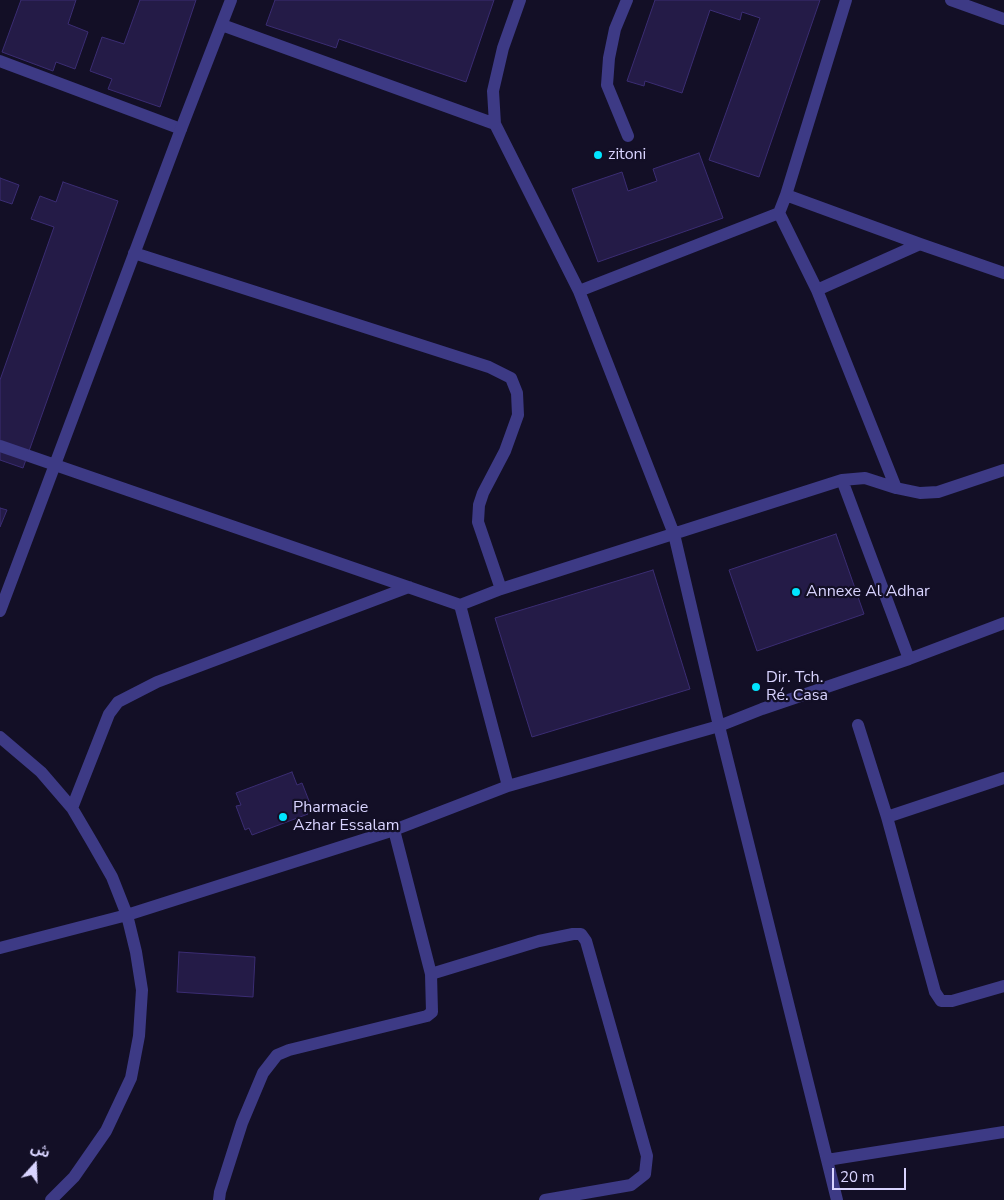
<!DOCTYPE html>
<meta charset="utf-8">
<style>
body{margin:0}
#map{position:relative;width:1004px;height:1200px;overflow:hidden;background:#130f26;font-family:"Nunito Sans","Noto Sans Arabic",sans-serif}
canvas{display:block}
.north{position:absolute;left:10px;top:1140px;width:50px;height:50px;-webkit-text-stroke:4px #130f26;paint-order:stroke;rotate:20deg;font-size:14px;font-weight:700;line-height:20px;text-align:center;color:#d9d4ff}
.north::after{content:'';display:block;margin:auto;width:18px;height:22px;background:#d9d4ff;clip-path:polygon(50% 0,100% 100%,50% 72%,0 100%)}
.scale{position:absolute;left:832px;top:1168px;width:74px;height:22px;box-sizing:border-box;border:2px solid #d9d4ff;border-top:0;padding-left:6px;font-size:15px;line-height:18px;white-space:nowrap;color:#d9d4ff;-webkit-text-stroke:4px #130f26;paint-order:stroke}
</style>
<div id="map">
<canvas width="1004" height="1200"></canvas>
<div class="north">ش</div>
<div class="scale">20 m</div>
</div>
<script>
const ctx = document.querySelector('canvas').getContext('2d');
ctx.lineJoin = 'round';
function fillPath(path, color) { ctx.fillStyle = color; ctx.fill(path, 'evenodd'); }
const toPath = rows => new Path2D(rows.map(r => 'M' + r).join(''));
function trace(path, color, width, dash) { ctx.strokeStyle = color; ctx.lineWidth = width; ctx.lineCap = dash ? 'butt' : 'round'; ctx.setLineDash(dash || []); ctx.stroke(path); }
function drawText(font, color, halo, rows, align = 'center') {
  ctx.font = font + ' "Nunito Sans",sans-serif'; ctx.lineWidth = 4.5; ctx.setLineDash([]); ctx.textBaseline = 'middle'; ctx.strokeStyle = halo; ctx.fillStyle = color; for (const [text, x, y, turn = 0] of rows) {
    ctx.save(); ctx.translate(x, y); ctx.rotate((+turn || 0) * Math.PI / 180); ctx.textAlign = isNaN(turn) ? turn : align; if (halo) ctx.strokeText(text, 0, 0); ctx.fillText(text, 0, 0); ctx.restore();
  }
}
const building = toPath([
 [21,0,76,0,68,24,88,32,75,69,56,62,53,71,2,52,21,0],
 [140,0,196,0,160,107,108,89,112,79,90,71,102,37,124,44,140,0],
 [275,0,494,0,466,82,339,39,336,48,266,25,275,0],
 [655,0,820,0,759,177,709,160,760,18,742,12,740,20,710,10,682,93,645,81,644,86,627,81,655,0],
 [699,153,723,218,598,262,572,189,622,172,628,191,657,181,653,169,699,153],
 [0,178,19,185,12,204,0,200,0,178],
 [63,182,118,201,23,468,0,460,0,380,54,227,31,219,40,196,56,202,63,182],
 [0,508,7,510,0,527,0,508],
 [836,534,864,614,757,651,729,570,836,534],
 [653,570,690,689,532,737,495,618,653,570],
 [292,772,297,785,302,783,311,806,305,808,308,814,252,835,249,828,245,830,236,806,241,805,236,793,292,772],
 [179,952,255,957,253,997,177,992,179,952]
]);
fillPath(building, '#241b47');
trace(building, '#3b2d73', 1);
trace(toPath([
 [0,61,181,129]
]), '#3d3a85', 12);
trace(toPath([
 [520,0,503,48,493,91,495,124,579,291,674,534,719,726,837,1200],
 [627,0,615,29,609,58,607,85,628,136],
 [951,0,1004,19],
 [222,25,495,124],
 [786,195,920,244,1004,273],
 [779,213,817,290,896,488],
 [134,253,489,367,511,378,517,393,518,415,505,451,483,493,479,505,478,522,501,589],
 [817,290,920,244],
 [579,291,779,213,786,195,846,0],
 [0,446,460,605,501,589,842,480,865,478,896,488,920,493,938,492,1004,470],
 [842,480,909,659],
 [460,605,508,786],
 [0,611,181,129,231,0],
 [858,725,887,817,935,992,941,1001,952,1001,1004,986],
 [0,737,41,772,72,808,92,842,112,877,127,915,136,952,142,990,139,1036,131,1078,106,1131,74,1177,51,1200],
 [72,808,109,714,118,702,157,682,409,587],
 [887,817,1004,778],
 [0,948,127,915,394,830,508,786,719,726,762,709,909,659,1004,623],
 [431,974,539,941,573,934,581,934,586,941,647,1156,645,1174,631,1185,545,1200],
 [827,1160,1004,1132],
 [219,1200,220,1192,242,1123,263,1073,277,1055,289,1050,427,1016,432,1012,431,974,394,830]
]), '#3d3a85', 12);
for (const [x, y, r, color] of [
 [598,155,5,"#00e5ff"],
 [796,592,5,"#00e5ff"],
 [756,687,5,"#00e5ff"],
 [283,817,5,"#00e5ff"]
]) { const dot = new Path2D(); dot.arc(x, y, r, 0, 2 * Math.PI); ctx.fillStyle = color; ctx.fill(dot); trace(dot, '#130f26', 2); }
drawText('16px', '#d9d4ff', '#130f26', [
 ["zitoni",608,155],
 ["Annexe Al Adhar",806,592],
 ["Dir. Tch.",766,678],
 ["Ré. Casa",766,696],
 ["Pharmacie",293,808],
 ["Azhar Essalam",293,826]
], 'left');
</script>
